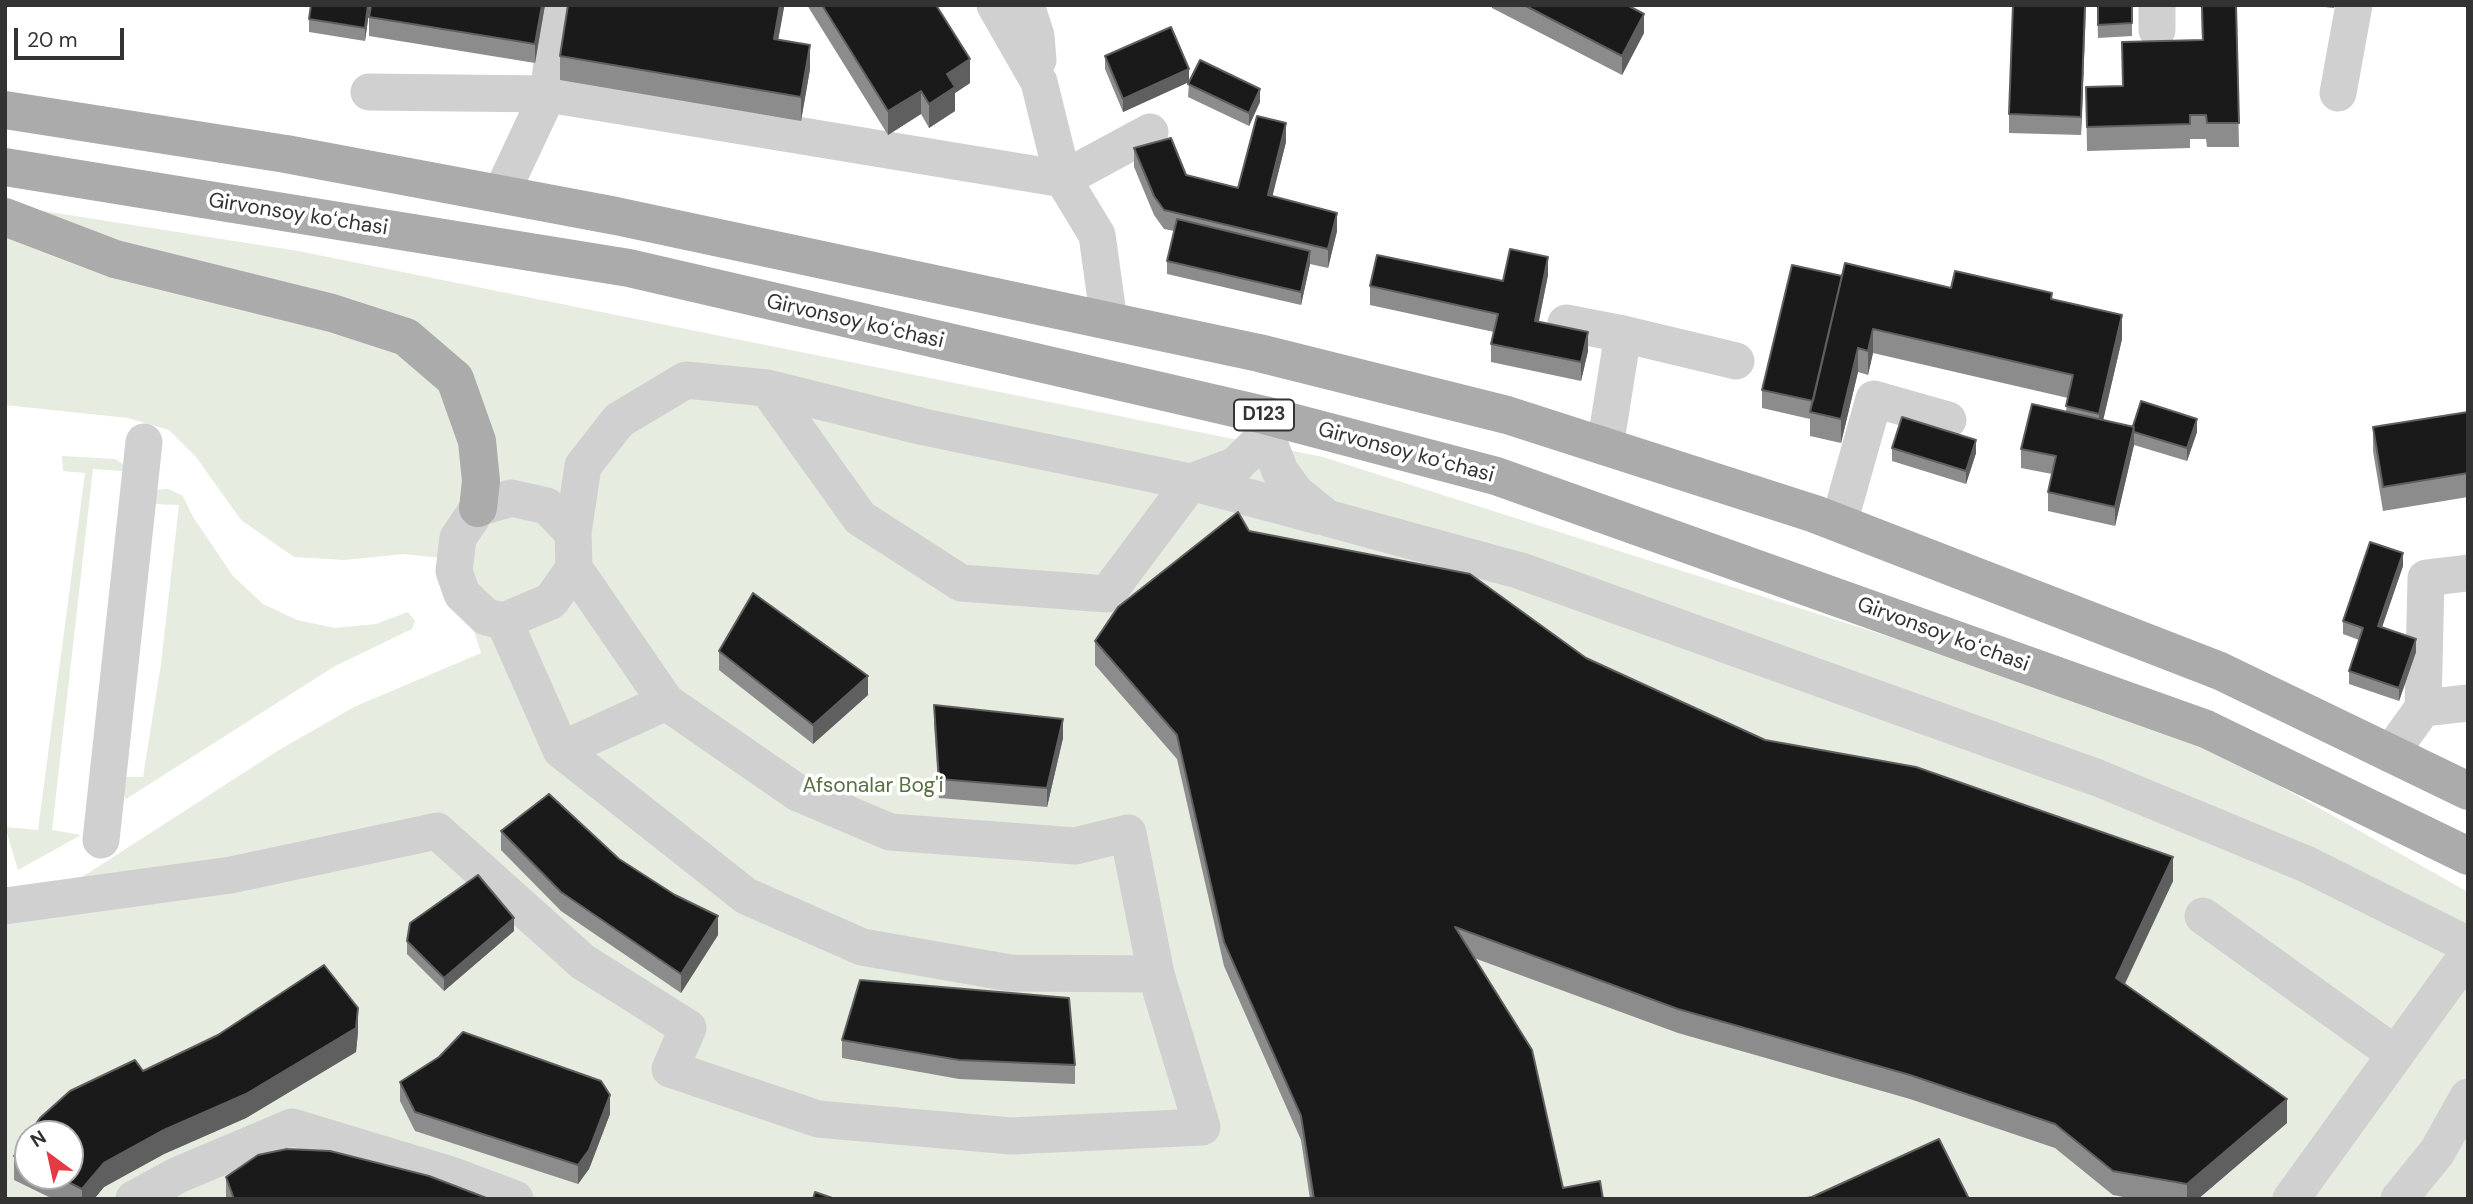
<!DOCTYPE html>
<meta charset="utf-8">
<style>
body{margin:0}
#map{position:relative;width:2473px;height:1204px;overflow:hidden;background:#fff;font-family:"DM Sans",sans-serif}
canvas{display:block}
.frame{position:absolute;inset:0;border:7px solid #333;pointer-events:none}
.north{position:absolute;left:14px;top:1120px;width:70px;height:70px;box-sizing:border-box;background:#fff;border:2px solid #adadad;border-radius:50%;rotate:327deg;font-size:19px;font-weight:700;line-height:28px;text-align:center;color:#333}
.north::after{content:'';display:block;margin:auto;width:24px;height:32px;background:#e63946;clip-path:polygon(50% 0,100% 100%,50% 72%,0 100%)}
.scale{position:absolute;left:14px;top:28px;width:110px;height:32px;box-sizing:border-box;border:4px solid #333;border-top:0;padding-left:9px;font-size:21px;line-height:24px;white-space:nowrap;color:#333;-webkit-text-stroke:5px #fff;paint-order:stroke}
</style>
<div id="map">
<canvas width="2473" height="1204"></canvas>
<div class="frame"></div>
<div class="north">N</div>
<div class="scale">20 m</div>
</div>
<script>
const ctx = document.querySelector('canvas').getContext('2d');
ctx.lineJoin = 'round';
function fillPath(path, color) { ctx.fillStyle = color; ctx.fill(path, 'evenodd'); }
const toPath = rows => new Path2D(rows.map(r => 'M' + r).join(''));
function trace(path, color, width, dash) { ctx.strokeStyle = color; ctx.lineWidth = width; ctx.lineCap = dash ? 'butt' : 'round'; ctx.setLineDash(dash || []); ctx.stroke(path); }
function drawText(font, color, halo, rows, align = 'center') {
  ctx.font = font + ' "DM Sans",sans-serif'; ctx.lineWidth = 7; ctx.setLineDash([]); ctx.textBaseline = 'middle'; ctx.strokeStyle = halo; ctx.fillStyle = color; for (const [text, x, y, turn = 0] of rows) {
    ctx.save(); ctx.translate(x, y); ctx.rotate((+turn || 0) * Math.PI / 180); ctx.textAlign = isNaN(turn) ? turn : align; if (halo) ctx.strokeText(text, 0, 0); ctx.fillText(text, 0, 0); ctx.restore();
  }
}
fillPath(toPath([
 [5,205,298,251,1323,457,2177,728,2468,892,2468,1199,5,1199,5,920,90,872,279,750,354,707,481,653,462,594,441,558,404,554,344,560,294,557,241,520,196,457,169,430,128,418,5,405],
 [28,1134,70,1134,70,1176,28,1176],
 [62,456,115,459,126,466,122,471,93,469,52,830,81,835,18,870,5,827,38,830,85,473,63,471],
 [168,489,183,496,193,517,233,576,263,604,297,620,335,628,376,624,408,612,415,621,412,629,335,666,126,799,120,788,123,777,143,777,161,664,179,505,155,504,153,490]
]), '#e6ecdf');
trace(toPath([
 [995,5,1039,82,1063,179,1150,132],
 [1026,5,1036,36,1038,60],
 [2157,5,2157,30],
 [369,92,548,94,1063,179,1097,235,1109,321],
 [2338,93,2354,5],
 [501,194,548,94,560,5],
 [1566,323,1623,334],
 [767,388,860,518,961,583,1107,594,1191,482,1319,516],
 [1266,435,1280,471,1295,492,1327,518,1521,571,2098,778,2306,864,2468,945],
 [1605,447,1623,334,1736,361],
 [1839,523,1874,399,1948,420],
 [573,533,547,506,511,498,478,508,458,538,454,571,462,594,486,617,504,621,551,601,574,568,573,533,583,466,619,420,686,380,767,388,924,427,1191,482,1236,465,1266,435,1264,415],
 [504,621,561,750,746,896,862,947,1010,973,1156,974],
 [2423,708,2426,578,2468,573],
 [561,750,666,702,574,568],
 [2390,754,2423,708,2468,703],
 [101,840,144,442],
 [5,906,231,875,437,831,583,962,688,1028,670,1069,818,1119,1011,1136,1202,1127,1156,974,1128,833,1075,846,890,832,798,793,666,702],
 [2203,916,2395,1054],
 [134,1199,178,1175,292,1127,454,1176,515,1199],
 [2291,1199,2468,954],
 [2399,1199,2437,1152,2468,1097]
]), '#d0d0d0', 37);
trace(toPath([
 [5,110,286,154,616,216,1259,353,1507,415,1815,514,2220,671,2468,791],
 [5,167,629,268,1264,415,1496,476,2206,729,2468,856],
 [5,217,115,259,332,313,406,337,455,379,477,441,481,481,478,508]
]), '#ababab', 38);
fillPath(toPath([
 [311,5,370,5,365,41,309,32,309,19],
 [371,5,545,5,535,63,369,36,369,17],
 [784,5,778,39,810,69,801,121,560,80,560,56],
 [807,5,936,5,970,83,955,93,955,111,929,128,921,114,888,135],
 [1492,5,1627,5,1644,33,1622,75,1492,8],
 [2086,5,2081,135,2009,133,2009,114],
 [2097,5,2132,5,2132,36,2098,38],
 [2201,5,2236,5,2239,147,2207,147,2206,139,2190,139,2190,148,2087,151,2086,87,2122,86,2122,42,2202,40],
 [2307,5,2335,5,2334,8],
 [1105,56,1189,81,1260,102,1249,126,1188,97,1189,82,1123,112,1105,69],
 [1286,142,1272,196,1337,231,1328,268,1310,264,1301,305,1167,274,1167,261,1174,231,1164,229,1154,215,1134,167,1134,148,1186,175,1238,188],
 [1548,275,1539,321,1588,351,1581,381,1491,362,1491,344,1494,332,1370,305,1370,286,1503,281],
 [1842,276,2052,299,2122,339,2103,420,2133,426,2197,432,2187,461,2134,445,2115,526,2048,511,2048,492,2052,474,2021,468,2021,449,2066,411,2068,398,1873,353,1868,375,1858,372,1841,443,1810,436,1810,419,1762,408,1762,390],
 [2468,412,2468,497,2383,511,2373,451,2373,427],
 [1892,448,1976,453,1966,484,1892,461],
 [1249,531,1586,658,1765,740,2173,881,2125,984,2287,1123,2198,1199,2134,1199,2113,1195,2055,1148,1910,1099,1678,1033,1474,958,1563,1188,1603,1199,1310,1199,1301,1140,1224,966,1177,759,1095,665,1095,641],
 [2403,566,2382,627,2416,652,2399,701,2349,684,2349,671,2359,640,2343,634,2343,621],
 [719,651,868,695,813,744,719,670],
 [934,705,1063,738,1047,807,939,798,934,724],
 [501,831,718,935,681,993,561,911,501,850],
 [514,931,444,991,407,954,407,941],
 [358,1032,356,1052,246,1118,164,1154,104,1187,94,1199,53,1199,14,1180,14,1156,28,1136,28,1176,70,1176],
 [842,1040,1075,1065,1075,1084,959,1079,842,1058],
 [400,1082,610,1114,589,1169,578,1184,415,1131,400,1101],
 [226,1177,489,1199,226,1199]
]), '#8c8c8c');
fillPath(toPath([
 [368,5,370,5,365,41,365,28],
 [542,5,545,5,535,63,535,44],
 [780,5,784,5,784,8,774,63,774,39],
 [2086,5,2081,135,2081,117],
 [1644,14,1644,33,1622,75,1622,56],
 [810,45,810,69,801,121,801,97],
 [970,59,970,83,955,93,955,111,929,128,929,104,947,74],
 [1189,69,1189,82,1123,112,1123,99],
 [1260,89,1260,102,1249,126,1249,113],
 [921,91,921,114,888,135,888,111],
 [1286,123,1286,142,1268,214,1268,195],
 [1337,213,1337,231,1328,268,1328,249],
 [1310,251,1310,264,1301,305,1301,292],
 [1548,257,1548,275,1535,339,1535,321],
 [2122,315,2122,339,2099,438,2099,414],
 [1873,329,1873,353,1868,375,1868,351],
 [1588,332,1588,351,1581,381,1581,362],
 [1858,348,1858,372,1841,443,1841,419],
 [2197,419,2197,432,2187,461,2187,448],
 [2134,427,2134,445,2115,526,2115,507],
 [1976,440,1976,453,1966,484,1966,471],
 [2403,553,2403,566,2378,639,2378,626],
 [2416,639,2416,652,2399,701,2399,688],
 [868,676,868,695,813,744,813,725],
 [1063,719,1063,738,1047,807,1047,788],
 [2173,857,2173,881,2116,1002,2116,978],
 [718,916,718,935,681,993,681,974],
 [514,918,514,931,444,991,444,978],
 [358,1008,358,1032,356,1052,246,1118,164,1154,104,1187,94,1199,82,1199,82,1189,104,1163,164,1130],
 [610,1095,610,1114,589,1169,578,1184,578,1165],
 [2287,1099,2287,1123,2198,1199,2187,1199,2187,1184]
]), '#5f5f5f');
const building = toPath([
 [311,5,368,5,365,28,309,19,311,5],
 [371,5,542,5,535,44,369,17,371,5],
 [568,5,780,5,774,39,810,45,801,97,560,56,568,5],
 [822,5,936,5,970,59,947,74,955,87,929,104,921,91,888,111,822,5],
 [1524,5,1627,5,1644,14,1622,56,1524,5],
 [2013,5,2085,5,2081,117,2009,114,2013,5],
 [2098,5,2132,5,2132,23,2098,25,2098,5],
 [2202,5,2236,5,2239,123,2207,123,2206,115,2190,115,2190,124,2087,127,2086,87,2123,86,2122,42,2203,40,2202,5],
 [1171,27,1189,69,1123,99,1105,56,1171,27],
 [1200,60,1260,89,1249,113,1188,84,1200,60],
 [1257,116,1286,123,1268,195,1337,213,1328,249,1164,210,1154,196,1134,148,1171,138,1186,175,1238,188,1257,116],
 [1177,219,1310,251,1301,292,1167,261,1177,219],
 [1510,249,1548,257,1535,321,1588,332,1581,362,1491,344,1498,314,1370,286,1377,255,1503,281,1510,249],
 [1845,263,1951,288,1955,271,2052,293,2051,299,2122,315,2099,414,2066,406,2073,375,1873,329,1868,351,1858,348,1841,419,1810,412,1845,263],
 [1792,265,1842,276,1813,401,1762,390,1792,265],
 [2141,401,2197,419,2187,448,2134,432,2133,426,2141,401],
 [2032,404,2134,427,2115,507,2048,492,2056,456,2021,449,2032,404],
 [2468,412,2468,473,2383,487,2373,427,2468,412],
 [1902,417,1976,440,1966,471,1892,448,1902,417],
 [1238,512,1249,531,1470,574,1586,658,1765,740,1916,767,2173,857,2116,978,2287,1099,2187,1184,2113,1171,2055,1124,1910,1075,1678,1009,1455,927,1532,1050,1563,1188,1600,1181,1603,1199,1314,1199,1301,1116,1224,942,1177,735,1095,641,1118,607,1238,512],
 [2370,542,2403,553,2378,626,2416,639,2399,688,2349,671,2363,628,2343,621,2370,542],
 [753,593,868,676,813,725,719,651,753,593],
 [934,705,1063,719,1047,788,939,779,934,705],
 [549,794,619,859,675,895,718,916,681,974,561,892,501,831,549,794],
 [478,875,514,918,444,978,407,941,410,923,478,875],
 [324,965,358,1008,356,1028,246,1094,164,1130,104,1163,82,1189,56,1176,70,1176,70,1134,29,1134,40,1118,70,1091,135,1060,143,1071,218,1035,324,965],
 [860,980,1069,998,1075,1065,959,1060,842,1040,860,980],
 [463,1032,601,1081,610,1095,589,1150,578,1165,415,1112,400,1082,439,1057,463,1032],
 [28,1136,28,1162,14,1156,28,1136],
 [1939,1139,1969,1199,1802,1199,1812,1197,1939,1139],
 [287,1149,330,1151,429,1176,489,1199,234,1199,226,1177,258,1155,287,1149],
 [815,1192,835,1199,813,1199,815,1192]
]);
fillPath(building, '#1a1a1a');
trace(building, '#5f5f5f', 2);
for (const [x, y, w] of [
 [1264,415,60]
]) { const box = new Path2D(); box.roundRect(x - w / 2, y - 15.5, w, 31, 5); ctx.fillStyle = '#fff'; ctx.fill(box); trace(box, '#333', 2); }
drawText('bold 19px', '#333', null, [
 ["D123",1264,415]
]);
drawText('21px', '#333', '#fff', [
 ["Girvonsoy koʻchasi",298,215,9],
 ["Girvonsoy koʻchasi",855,322,13],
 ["Girvonsoy koʻchasi",1406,453,15],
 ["Girvonsoy koʻchasi",1943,635,20]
]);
drawText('21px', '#56703f', '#fff', [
 ["Afsonalar Bog'i",873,786]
]);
</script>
